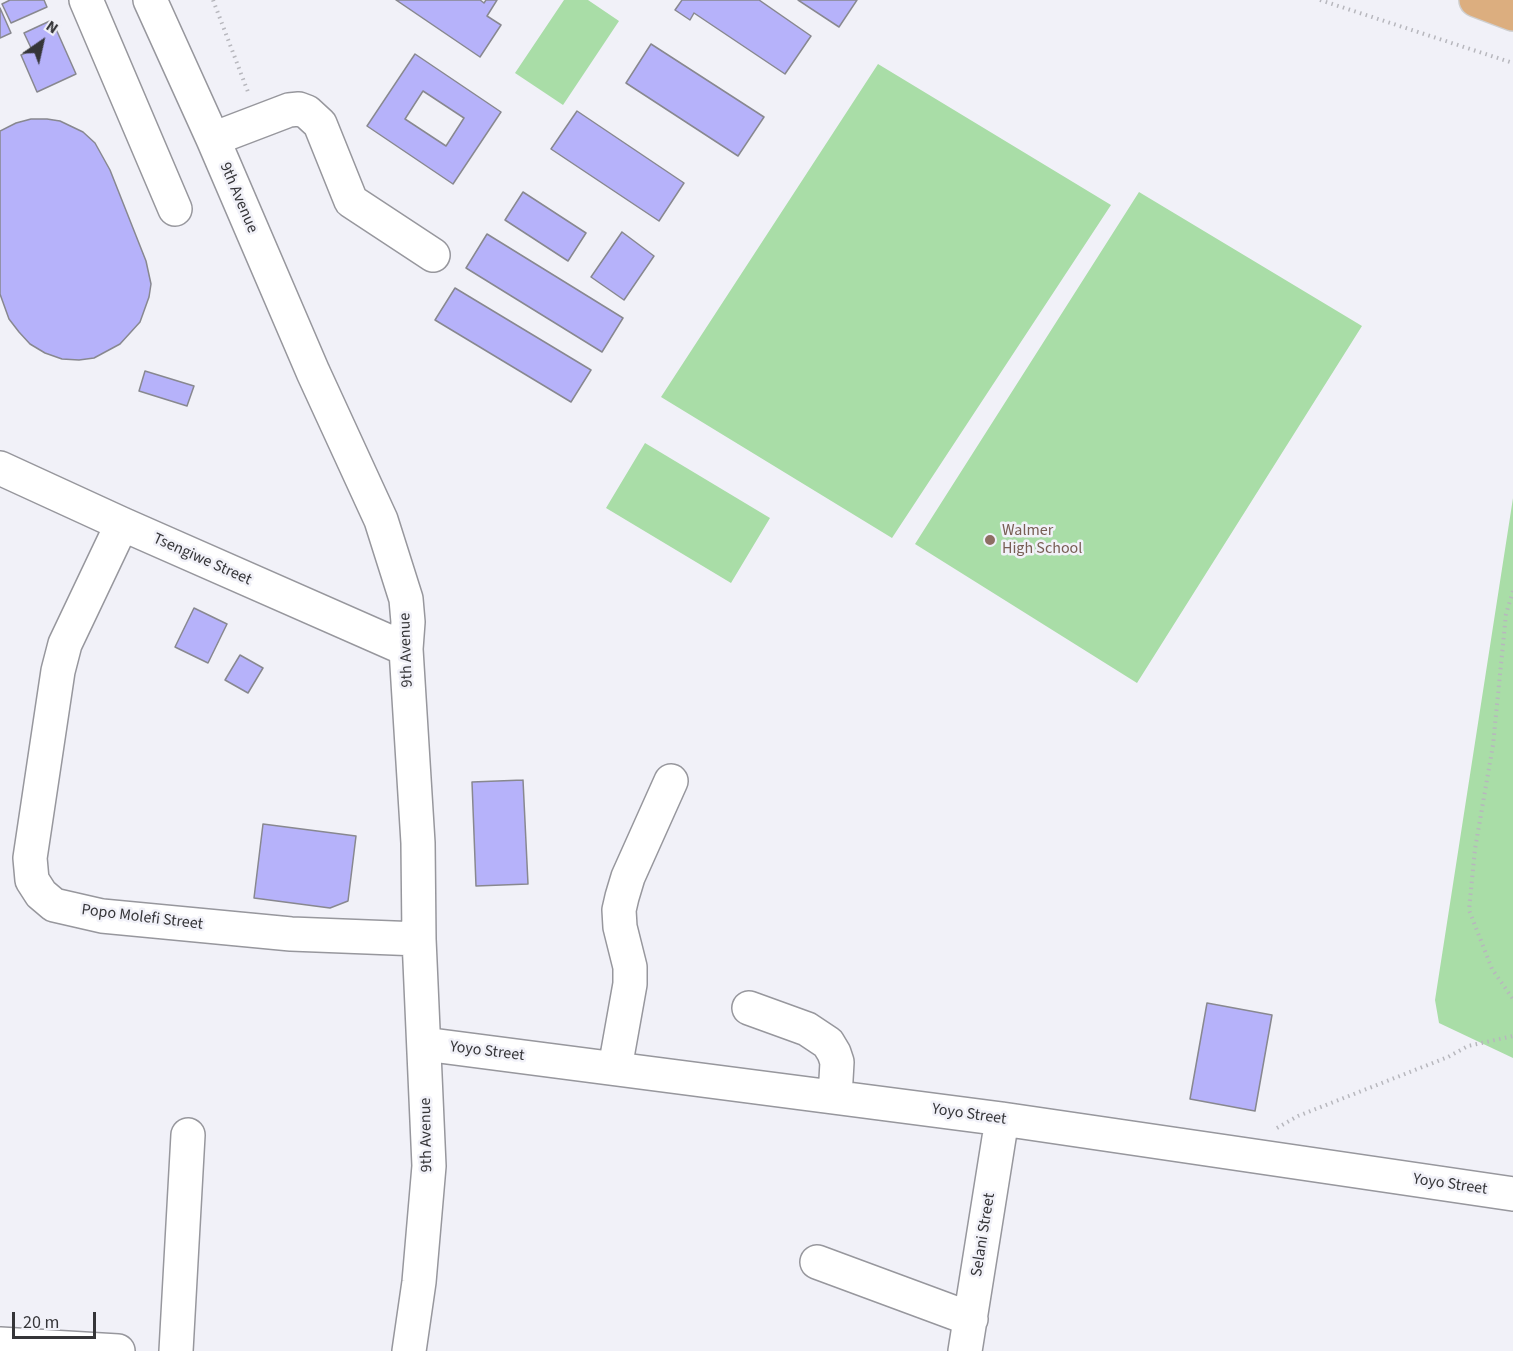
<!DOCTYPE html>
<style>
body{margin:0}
#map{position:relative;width:1513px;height:1351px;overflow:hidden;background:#f1f1f8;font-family:"Source Sans 3",sans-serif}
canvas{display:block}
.north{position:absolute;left:12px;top:12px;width:60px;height:60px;-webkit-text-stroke:4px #f1f1f8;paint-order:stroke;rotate:34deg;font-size:16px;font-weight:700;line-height:24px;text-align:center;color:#353538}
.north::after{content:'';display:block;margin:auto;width:21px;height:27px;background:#353538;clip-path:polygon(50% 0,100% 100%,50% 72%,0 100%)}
.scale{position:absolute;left:12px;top:1312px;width:84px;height:27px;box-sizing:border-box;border:3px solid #353538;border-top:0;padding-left:8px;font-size:18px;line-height:21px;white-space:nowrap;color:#353538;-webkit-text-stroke:4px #f1f1f8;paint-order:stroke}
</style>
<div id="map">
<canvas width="1513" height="1351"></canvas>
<div class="north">N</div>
<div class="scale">20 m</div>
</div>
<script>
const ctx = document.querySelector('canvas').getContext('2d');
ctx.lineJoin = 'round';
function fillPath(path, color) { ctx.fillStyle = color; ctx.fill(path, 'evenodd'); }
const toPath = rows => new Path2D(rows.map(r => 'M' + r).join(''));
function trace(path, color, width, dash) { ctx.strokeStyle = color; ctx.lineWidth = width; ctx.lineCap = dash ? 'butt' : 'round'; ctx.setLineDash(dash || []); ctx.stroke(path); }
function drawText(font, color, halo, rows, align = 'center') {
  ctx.font = font + ' "Source Sans 3",sans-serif'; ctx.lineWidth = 5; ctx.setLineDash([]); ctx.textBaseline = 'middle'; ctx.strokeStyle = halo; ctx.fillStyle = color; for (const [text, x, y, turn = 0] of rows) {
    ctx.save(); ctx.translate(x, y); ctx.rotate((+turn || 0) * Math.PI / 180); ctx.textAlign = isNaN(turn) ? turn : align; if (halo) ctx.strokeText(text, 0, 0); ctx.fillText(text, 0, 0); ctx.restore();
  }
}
fillPath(toPath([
 [564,0,588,0,619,21,563,105,515,73],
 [878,64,1111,205,892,538,661,397],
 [1139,192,1362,326,1137,683,915,544],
 [645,443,770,518,731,583,606,508],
 [1513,498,1513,1058,1439,1023,1435,1000]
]), '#a9dda7');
const building = toPath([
 [10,0,44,0,47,7,11,23,2,4,10,0],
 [396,0,480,0,484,3,486,0,497,0,487,16,501,25,480,57,396,0],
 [682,0,759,0,811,36,785,74,694,13,690,20,675,10,682,0],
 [798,0,857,0,839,27,798,0],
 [0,8,11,33,0,38,0,8],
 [52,20,76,74,37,92,21,55,32,50,24,33,52,20],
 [651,44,764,117,738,156,626,83,651,44],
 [415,54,501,112,453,184,367,126,415,54],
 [423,91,464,118,446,146,405,119,423,91],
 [577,111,684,183,659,221,551,149,577,111],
 [31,119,47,119,60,121,83,132,95,143,110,170,146,261,151,284,149,297,140,322,120,344,94,358,79,360,62,359,45,353,30,344,19,332,9,319,0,294,0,131,16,123,31,119],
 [523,192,586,233,568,261,505,220,523,192],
 [622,232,654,256,624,300,591,277,622,232],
 [487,234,623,318,602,352,466,268,487,234],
 [455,288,591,370,571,402,435,320,455,288],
 [145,371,194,386,187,406,139,391,145,371],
 [194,608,227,624,208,663,175,647,194,608],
 [240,655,263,668,248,693,225,680,240,655],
 [523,780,528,884,476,886,472,782,523,780],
 [263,824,356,836,348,901,330,908,254,898,263,824],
 [1207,1003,1272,1015,1255,1111,1190,1099,1207,1003]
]);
fillPath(building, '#b6b2fa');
trace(building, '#88888f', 1.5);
const minor = toPath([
 [86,0,175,209],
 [150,0,213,139,313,372,381,520,406,599,408,622,406,649,418,843,419,939,429,1166,419,1282,409,1351],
 [213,139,289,110,299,109,307,112,320,124,351,201,433,255],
 [0,468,122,524,406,649],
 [122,524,65,644,58,671,30,858,32,880,41,894,54,905,102,916,291,934,419,939],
 [749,1008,807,1029,828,1043,834,1053,837,1062,835,1097],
 [424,1044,1002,1119,1513,1194],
 [615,1068,630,984,630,967,620,927,619,910,622,897,628,877,671,781],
 [817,1262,971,1319],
 [0,1344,118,1351],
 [176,1351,188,1135],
 [965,1351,1002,1119]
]);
const major = toPath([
 [1476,0,1513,14]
]);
trace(minor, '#97979d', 36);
trace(major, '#cfcfcf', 36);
trace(toPath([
 [213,0,248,92],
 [1320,0,1513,63],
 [1513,591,1506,614,1493,745,1475,849,1469,910,1492,969,1513,999],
 [1277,1128,1298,1116,1448,1057,1468,1046,1513,1036]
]), '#b7b7bd', 4, [1.5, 4.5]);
trace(minor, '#fff', 33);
trace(major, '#dcae7f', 33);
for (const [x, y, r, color] of [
 [990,540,6,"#8d6e63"]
]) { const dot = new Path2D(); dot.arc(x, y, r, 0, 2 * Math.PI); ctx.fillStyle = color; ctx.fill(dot); trace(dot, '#f1f1f8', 2); }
drawText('16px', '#353538', '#f1f1f8', [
 ["9th Avenue",238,198,67],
 ["Tsengiwe Street",202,560,24],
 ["9th Avenue",407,650,-92],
 ["Popo Molefi Street",142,918,7],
 ["Yoyo Street",487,1052,7],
 ["Yoyo Street",969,1115,8],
 ["9th Avenue",427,1135,-91],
 ["Yoyo Street",1450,1185,8],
 ["Selani Street",984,1235,-81]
]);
drawText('16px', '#785e54', '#f1f1f8', [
 ["Walmer",1002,531],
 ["High School",1002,549]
], 'left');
</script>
